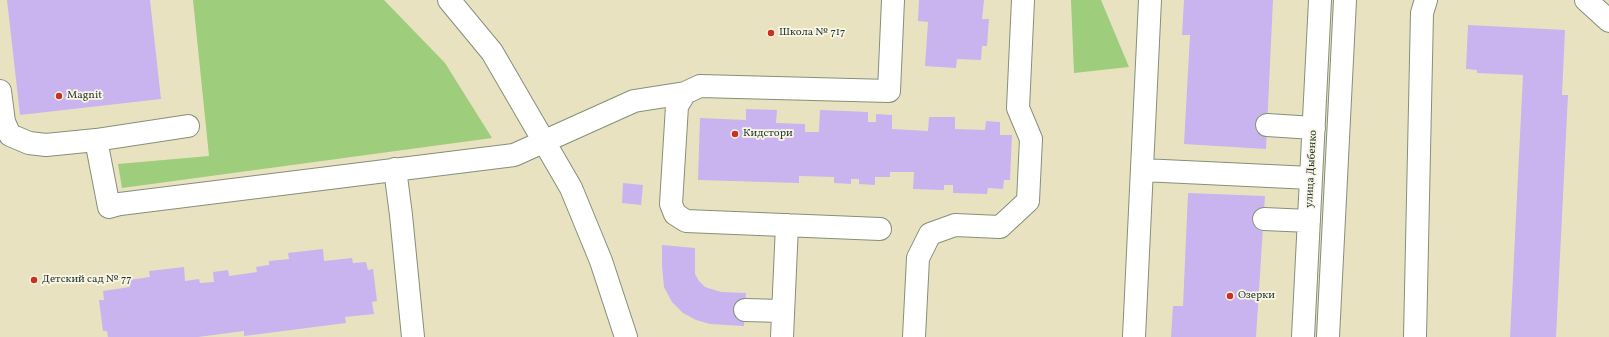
<!DOCTYPE html>
<meta charset="utf-8">
<style>
body{margin:0}
canvas{display:block;background:#e9e2c0}
</style>
<canvas width="1609" height="337"></canvas>
<script>
const ctx = document.querySelector('canvas').getContext('2d');
ctx.lineJoin = 'round';
function fillPath(path, color) { ctx.fillStyle = color; ctx.fill(path, 'evenodd'); }
const toPath = rows => new Path2D(rows.map(r => 'M' + r).join(''));
function trace(path, color, width, dash) { ctx.strokeStyle = color; ctx.lineWidth = width; ctx.lineCap = dash ? 'butt' : 'round'; ctx.setLineDash(dash || []); ctx.stroke(path); }
function drawText(font, color, halo, rows, align = 'center') {
  ctx.font = font + ' Vollkorn,serif'; ctx.lineWidth = 3.5; ctx.setLineDash([]); ctx.textBaseline = 'middle'; ctx.strokeStyle = halo; ctx.fillStyle = color; for (const [text, x, y, turn = 0] of rows) {
    ctx.save(); ctx.translate(x, y); ctx.rotate((+turn || 0) * Math.PI / 180); ctx.textAlign = isNaN(turn) ? turn : align; if (halo) ctx.strokeText(text, 0, 0); ctx.fillText(text, 0, 0); ctx.restore();
  }
}
fillPath(toPath([
 [193,0,384,0,445,63,492,138,122,188,118,164,209,156],
 [1071,0,1101,0,1129,67,1074,73]
]), '#9ecd7c');
fillPath(toPath([
 [7,0,150,0,161,99,20,115],
 [919,0,984,0,982,19,989,19,987,46,982,46,981,60,957,59,956,68,925,66,928,22,918,21],
 [1184,0,1273,0,1266,149,1184,144,1190,35,1182,35],
 [1468,25,1565,30,1562,95,1568,95,1556,337,1510,337,1523,75,1477,73,1477,70,1466,69],
 [746,109,777,110,776,123,805,124,805,132,819,132,820,110,868,112,868,122,876,122,876,114,892,115,892,129,928,131,929,117,955,117,955,129,985,130,986,121,1000,122,1000,135,1012,135,1010,180,1004,180,1003,189,988,188,987,194,953,193,953,185,944,185,944,190,913,189,914,172,890,172,890,177,875,177,875,185,859,184,859,179,851,179,851,184,834,183,834,177,799,176,799,183,698,180,700,118,746,120],
 [623,183,643,185,641,205,622,203],
 [1188,193,1265,196,1256,337,1171,337,1173,306,1183,306],
 [662,245,695,248,695,274,699,281,705,287,721,292,746,293,744,326,710,324,696,320,683,313,672,302,664,287,662,266],
 [323,249,324,261,352,258,353,263,366,262,368,270,373,269,377,301,372,302,374,314,345,317,346,323,244,336,244,331,198,337,108,337,107,331,103,331,99,300,104,300,103,291,130,287,129,280,150,277,149,271,184,267,185,281,199,279,200,283,214,282,213,272,228,270,229,276,257,272,256,267,269,265,269,261,289,259,288,253]
]), '#c9b4ef');
const minor = toPath([
 [449,0,492,52,571,188,601,261,626,337],
 [1586,0,1609,21],
 [0,91,4,122,10,135,29,143,46,145,96,140,109,207,120,204,514,155,634,101,685,93],
 [1267,125,1314,128],
 [96,140,188,126],
 [395,169,401,215,413,337],
 [1142,170,1311,178],
 [1264,219,1309,221],
 [880,229,686,221,675,214,671,204,677,106,685,93,700,86,889,91,893,0],
 [745,310,783,311],
 [782,337,787,225],
 [914,337,918,258,930,234,955,225,1000,227,1028,201,1031,139,1018,108,1023,0],
 [1134,337,1150,0],
 [1303,337,1320,0],
 [1328,337,1345,0],
 [1415,337,1422,13,1426,0]
]);
trace(minor, '#84907a', 24);
trace(minor, '#fff', 22);
for (const [x, y, r, color] of [
 [771,33,4,"#c8321e"],
 [59,96,4,"#c8321e"],
 [735,134,4,"#c8321e"],
 [34,280,4,"#c8321e"],
 [1230,296,4,"#c8321e"]
]) { const dot = new Path2D(); dot.arc(x, y, r, 0, 2 * Math.PI); ctx.fillStyle = color; ctx.fill(dot); trace(dot, '#fcf5e5', 1.5); }
drawText('11px', '#1f3d34', '#fcf5e5', [
 ["Школа № 717",779,33],
 ["Magnit",67,96],
 ["Кидстори",743,134],
 ["Детский сад № 77",42,280],
 ["Озерки",1238,296]
], 'left');
drawText('11px', '#1f3d34', '#fcf5e5', [
 ["улица Дыбенко",1312,169,-87]
]);
</script>
